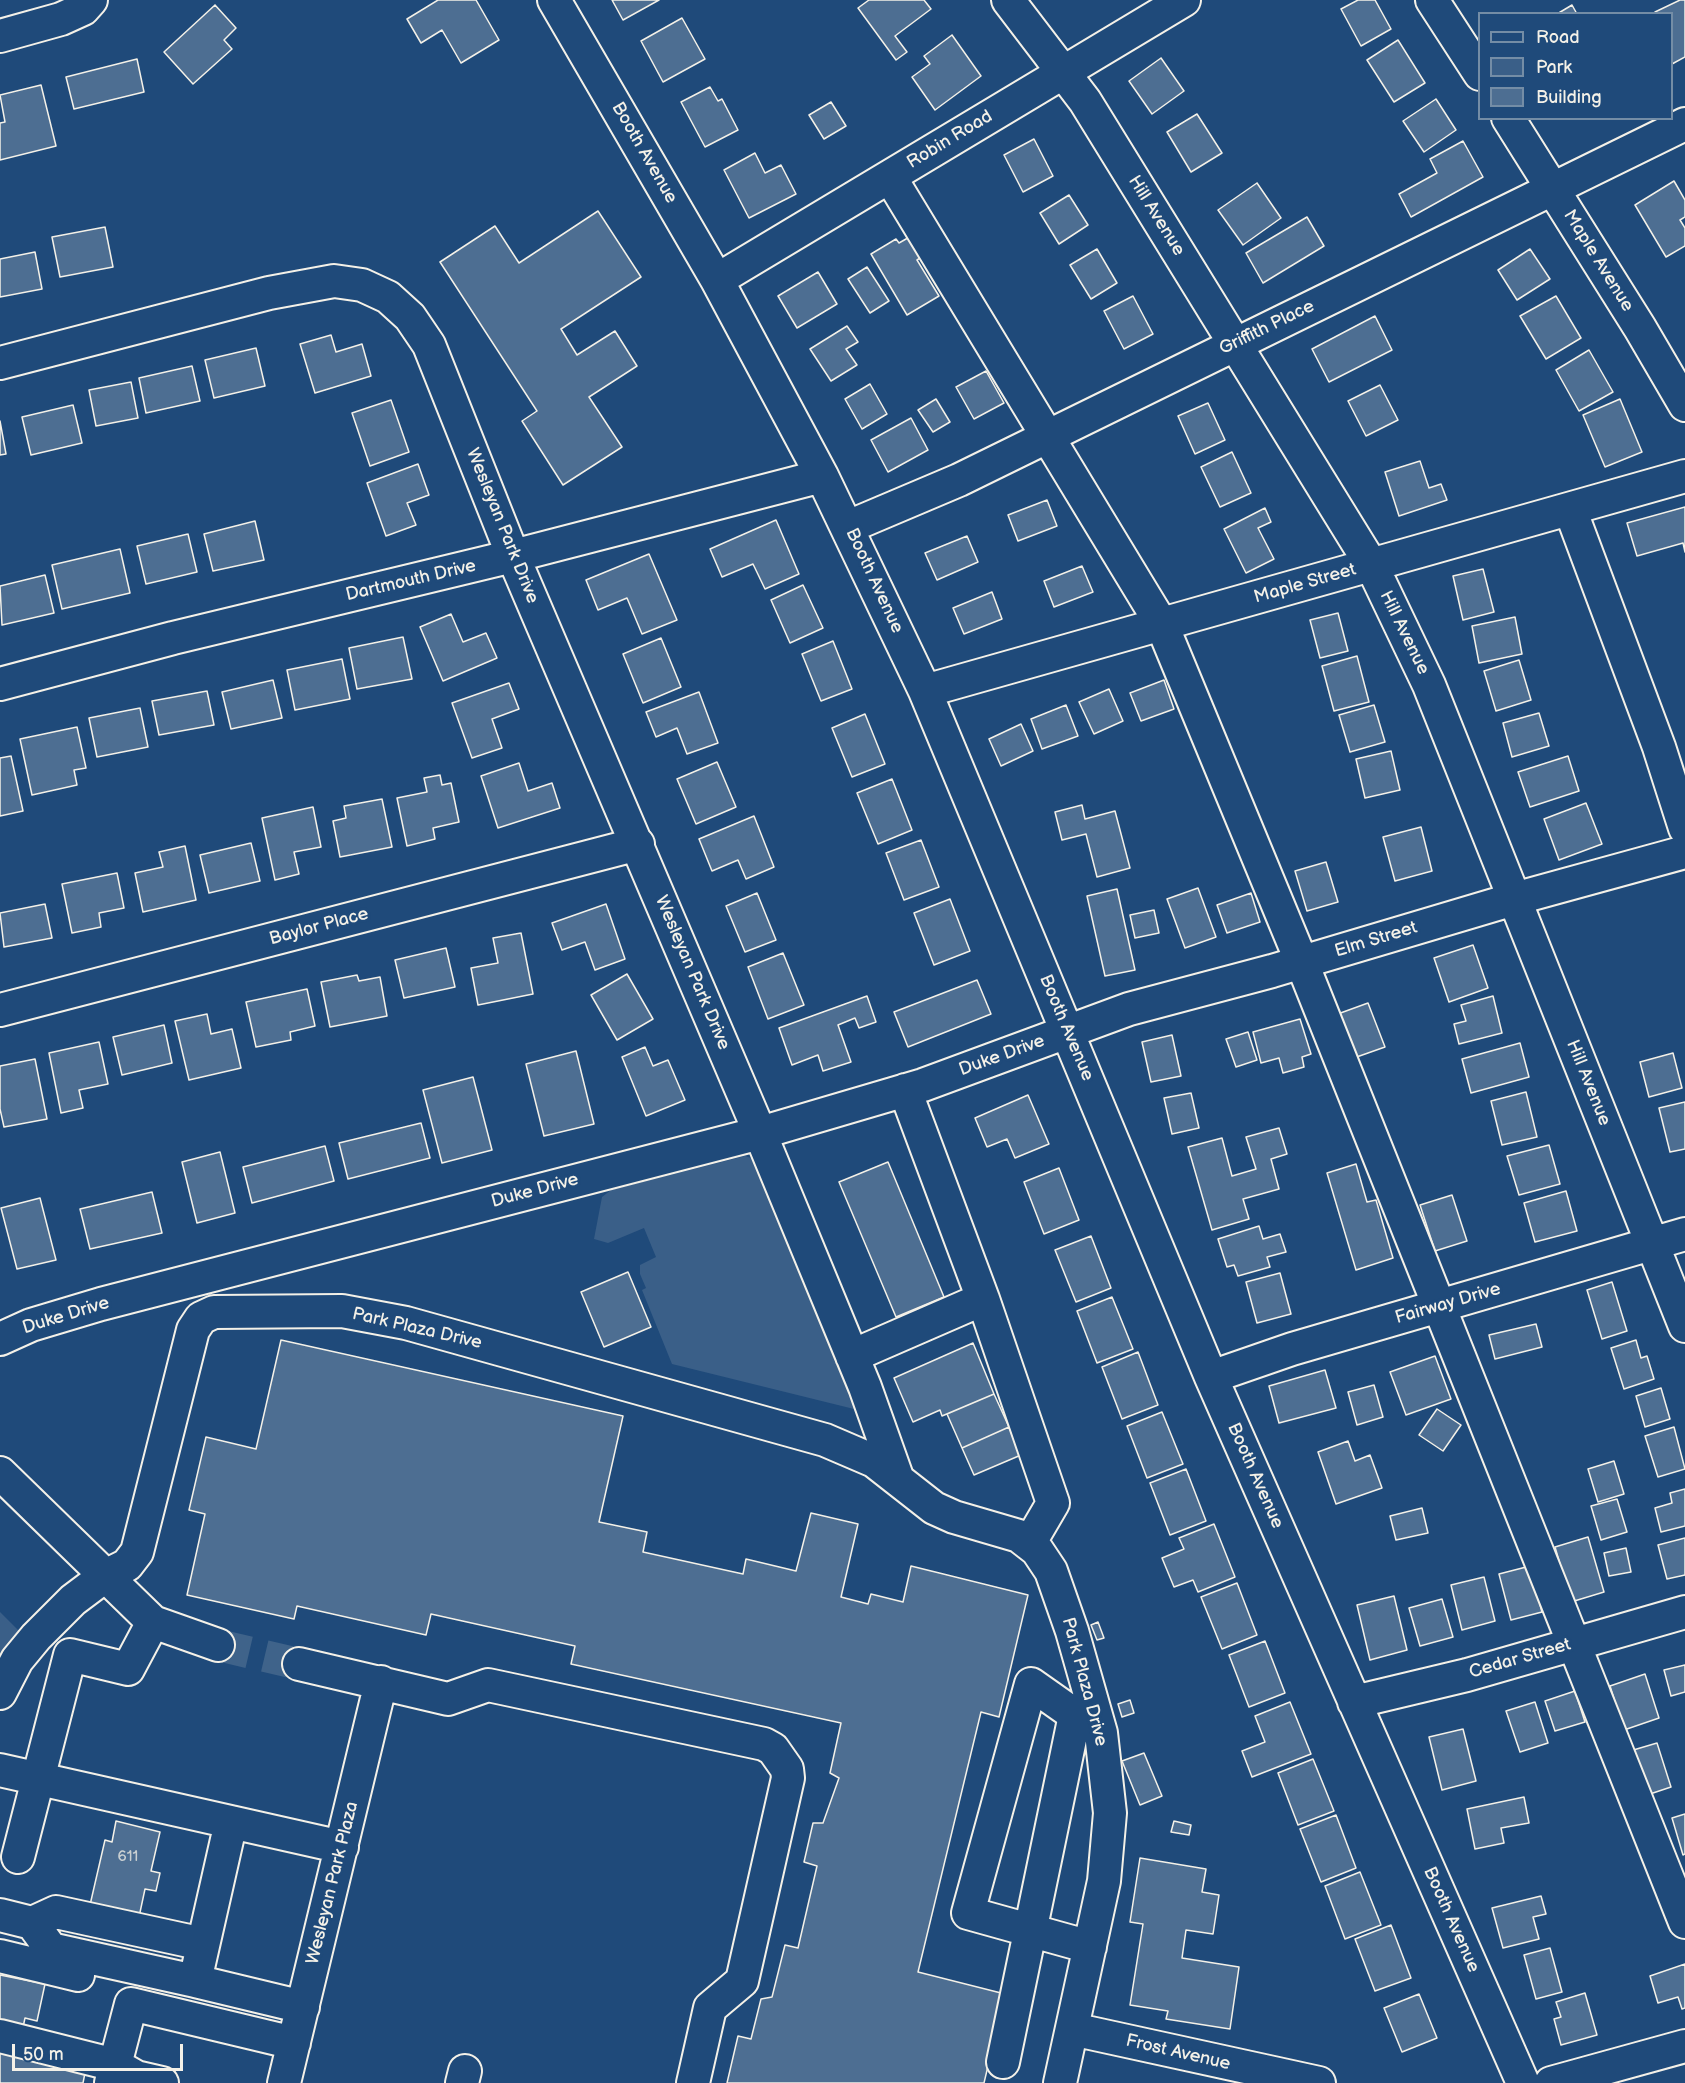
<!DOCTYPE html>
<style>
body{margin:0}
#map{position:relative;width:1685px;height:2083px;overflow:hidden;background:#1f4a7a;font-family:"Balsamiq Sans",sans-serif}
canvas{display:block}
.legend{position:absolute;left:1478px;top:12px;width:195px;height:108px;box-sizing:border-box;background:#1f4a7a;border:2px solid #748da6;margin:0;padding:8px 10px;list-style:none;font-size:18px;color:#f4f1e8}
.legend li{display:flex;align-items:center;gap:12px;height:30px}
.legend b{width:30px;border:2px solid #748da6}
.scale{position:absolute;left:12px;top:2044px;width:171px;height:27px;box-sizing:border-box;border:3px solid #f4f1e8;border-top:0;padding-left:8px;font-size:18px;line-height:21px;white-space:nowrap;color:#f4f1e8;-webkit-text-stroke:4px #1f4a7a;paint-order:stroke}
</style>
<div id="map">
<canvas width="1685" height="2083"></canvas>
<ul class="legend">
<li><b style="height:8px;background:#1f4a7a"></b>Road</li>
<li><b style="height:16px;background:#3a5f88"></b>Park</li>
<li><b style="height:16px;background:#4d6e92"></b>Building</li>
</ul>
<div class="scale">50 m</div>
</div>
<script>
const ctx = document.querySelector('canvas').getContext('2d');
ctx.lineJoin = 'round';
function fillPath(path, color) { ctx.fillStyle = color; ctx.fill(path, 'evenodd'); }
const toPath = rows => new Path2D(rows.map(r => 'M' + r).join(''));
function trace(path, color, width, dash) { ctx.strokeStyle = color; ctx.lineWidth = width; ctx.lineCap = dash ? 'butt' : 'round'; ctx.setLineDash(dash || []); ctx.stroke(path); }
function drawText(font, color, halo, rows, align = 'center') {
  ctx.font = font + ' "Balsamiq Sans",sans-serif'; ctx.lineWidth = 6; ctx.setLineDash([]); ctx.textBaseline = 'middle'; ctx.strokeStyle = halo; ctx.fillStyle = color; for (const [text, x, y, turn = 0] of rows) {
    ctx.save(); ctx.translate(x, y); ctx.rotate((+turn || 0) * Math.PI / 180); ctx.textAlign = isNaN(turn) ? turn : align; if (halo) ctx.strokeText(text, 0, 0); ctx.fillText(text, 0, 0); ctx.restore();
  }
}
fillPath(toPath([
 [745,1156,754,1159,856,1404,854,1409,672,1364,642,1290,646,1288,640,1274,640,1265,656,1257,644,1228,608,1243,594,1239,602,1197,611,1190],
 [0,1612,21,1633,0,1660]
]), '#3a5f88');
const building = toPath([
 [438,0,476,0,499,40,461,63,442,30,421,43,407,19,438,0],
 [612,0,659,0,623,20,612,0],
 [869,0,924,0,931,9,895,36,907,52,896,60,858,8,869,0],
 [1358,0,1375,0,1391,29,1361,46,1341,9,1358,0],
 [1680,0,1685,0,1685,57,1672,64,1672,14,1655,12,1680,0],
 [215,5,236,28,224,40,232,49,193,84,164,52,215,5],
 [1572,5,1577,14,1557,14,1572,5],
 [682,18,705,59,663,82,641,41,682,18],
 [952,35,981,76,935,110,912,77,930,64,924,56,952,35],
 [1398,40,1425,83,1394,102,1367,60,1398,40],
 [1161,58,1184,91,1152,114,1129,81,1161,58],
 [137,59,144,92,74,109,66,77,137,59],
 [41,85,56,146,0,160,0,123,5,122,0,95,41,85],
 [710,87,718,101,722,99,738,130,705,147,681,102,710,87],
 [1436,99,1456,130,1424,152,1403,121,1436,99],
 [831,102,846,126,824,139,809,115,831,102],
 [1197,114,1222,153,1191,172,1167,132,1197,114],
 [1034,139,1053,176,1023,192,1004,155,1034,139],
 [1463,141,1483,177,1411,217,1399,194,1437,173,1430,159,1463,141],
 [755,153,765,173,781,165,796,194,749,218,724,170,755,153],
 [1674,181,1685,200,1685,217,1680,220,1685,228,1685,246,1666,257,1635,205,1674,181],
 [1257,183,1281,218,1243,245,1218,210,1257,183],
 [1069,195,1088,225,1059,244,1040,213,1069,195],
 [598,211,641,277,561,329,577,355,615,331,637,366,589,397,622,447,563,485,522,421,537,411,440,262,495,226,519,263,598,211],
 [1307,217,1324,246,1263,283,1246,253,1307,217],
 [105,227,113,267,60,277,52,237,105,227],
 [913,235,925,255,917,260,939,296,907,315,871,254,896,239,899,243,913,235],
 [1097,249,1117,283,1091,299,1070,265,1097,249],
 [1530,249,1550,279,1517,300,1498,270,1530,249],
 [35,252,42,289,0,297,0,259,35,252],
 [867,267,889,301,870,313,848,279,867,267],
 [818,272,837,304,797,328,778,296,818,272],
 [1133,296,1153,334,1124,349,1104,311,1133,296],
 [1556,296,1581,338,1546,359,1520,316,1556,296],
 [1375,316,1392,350,1329,382,1312,349,1375,316],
 [847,326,858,342,846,349,857,365,831,381,810,349,847,326],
 [331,335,336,352,362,344,371,376,315,393,300,344,331,335],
 [256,348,265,386,214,398,205,360,256,348],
 [1589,350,1613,392,1579,411,1556,370,1589,350],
 [192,366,200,401,146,413,139,378,192,366],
 [986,371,1004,403,974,419,956,387,986,371],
 [131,382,138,418,96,426,89,390,131,382],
 [870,384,887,414,862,429,845,399,870,384],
 [1380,385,1398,420,1366,436,1348,401,1380,385],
 [936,399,950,422,933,432,918,410,936,399],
 [1620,399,1642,452,1605,467,1583,415,1620,399],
 [391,400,409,452,370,466,352,413,391,400],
 [1208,403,1225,440,1195,454,1178,416,1208,403],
 [73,405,82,443,31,455,22,417,73,405],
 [911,418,928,450,888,472,871,440,911,418],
 [0,421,6,454,0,455,0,421],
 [1232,452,1251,493,1220,507,1201,467,1232,452],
 [1420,461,1429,488,1441,484,1447,500,1399,516,1385,472,1420,461],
 [418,464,429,495,407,503,416,525,386,536,367,483,418,464],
 [1047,500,1057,526,1018,541,1008,515,1047,500],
 [1685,507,1685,552,1683,543,1637,556,1627,523,1685,507],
 [1265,508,1271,522,1258,528,1274,559,1246,573,1224,529,1265,508],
 [776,520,799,574,765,589,753,564,722,577,710,549,776,520],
 [255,521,264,560,213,571,204,534,255,521],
 [188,534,197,572,146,584,137,546,188,534],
 [967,536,978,562,937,580,925,553,967,536],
 [120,549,130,593,62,609,52,565,120,549],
 [649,554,677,620,642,634,627,598,598,610,586,580,649,554],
 [1082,566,1093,592,1054,607,1044,581,1082,566],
 [1483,569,1494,612,1463,620,1453,576,1483,569],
 [45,575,54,613,2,625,0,586,45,575],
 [803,585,823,628,790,643,771,600,803,585],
 [992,592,1002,619,964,634,953,608,992,592],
 [1338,613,1348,651,1320,658,1310,620,1338,613],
 [451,614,463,642,486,633,497,658,443,681,420,627,451,614],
 [1515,617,1522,654,1479,663,1472,626,1515,617],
 [403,637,412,679,357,689,349,648,403,637],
 [661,638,681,687,643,703,623,654,661,638],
 [833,641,852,689,821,701,802,654,833,641],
 [1357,656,1369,702,1334,711,1322,666,1357,656],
 [342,659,350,699,295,710,287,670,342,659],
 [1519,660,1531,700,1496,711,1484,671,1519,660],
 [273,680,282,718,231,729,222,692,273,680],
 [1164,680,1174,709,1141,721,1130,693,1164,680],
 [509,683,519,709,492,719,502,748,472,758,452,703,509,683],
 [1109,689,1123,721,1094,734,1079,702,1109,689],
 [207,691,214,725,159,735,152,701,207,691],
 [699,692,718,743,687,754,677,728,656,737,646,712,699,692],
 [1066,705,1078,736,1042,749,1031,719,1066,705],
 [1374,705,1385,742,1350,752,1339,715,1374,705],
 [140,708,148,747,97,757,89,718,140,708],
 [1539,713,1549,746,1512,757,1503,723,1539,713],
 [865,714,885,764,852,777,832,728,865,714],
 [1021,724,1033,751,1001,766,989,739,1021,724],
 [77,727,86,768,74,770,77,785,32,795,20,739,77,727],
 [1391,751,1400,790,1365,798,1356,759,1391,751],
 [11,756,23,811,0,816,0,758,11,756],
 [1568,756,1579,791,1530,807,1518,772,1568,756],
 [717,762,736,807,696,824,677,779,717,762],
 [519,763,528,791,552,783,560,808,498,828,481,776,519,763],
 [440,775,442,785,451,783,459,822,433,828,435,839,407,846,397,798,427,792,424,778,440,775],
 [892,779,912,830,878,844,857,793,892,779],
 [382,799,392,847,340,857,333,821,346,818,344,806,382,799],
 [1586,803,1602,844,1559,860,1544,819,1586,803],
 [1082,805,1085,819,1115,811,1130,868,1097,877,1086,834,1062,840,1055,812,1082,805],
 [313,807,321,847,294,852,299,874,275,880,262,818,313,807],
 [754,816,774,867,746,879,738,860,712,871,699,839,754,816],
 [1421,827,1432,871,1395,881,1383,837,1421,827],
 [921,840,939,887,904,900,886,853,921,840],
 [251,843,260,881,209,893,200,855,251,843],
 [185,846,196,900,143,912,135,873,163,867,159,852,185,846],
 [1326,862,1338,902,1307,911,1295,871,1326,862],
 [117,873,124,908,99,913,101,927,72,933,62,884,117,873],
 [1198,888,1216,937,1185,948,1167,899,1198,888],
 [1117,889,1135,970,1105,976,1087,896,1117,889],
 [757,893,776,940,745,952,726,906,757,893],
 [1251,893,1260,922,1227,933,1217,905,1251,893],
 [950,899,970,951,934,965,914,913,950,899],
 [45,904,52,938,4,947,0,913,45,904],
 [606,904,625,959,595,970,585,942,562,950,552,923,606,904],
 [1154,910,1159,933,1135,938,1130,915,1154,910],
 [521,933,533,994,478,1005,471,968,498,963,493,938,521,933],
 [1473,945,1488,988,1449,1002,1434,958,1473,945],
 [446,948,455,987,404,998,395,960,446,948],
 [783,953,804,1005,768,1019,748,967,783,953],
 [627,974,653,1019,617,1040,591,995,627,974],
 [357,975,359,981,380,977,387,1016,330,1027,321,982,357,975],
 [977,980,991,1014,908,1047,894,1012,977,980],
 [307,989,315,1026,290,1032,291,1040,256,1047,246,1002,307,989],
 [867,996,876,1022,859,1028,855,1018,838,1025,851,1062,823,1071,818,1055,792,1065,779,1028,867,996],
 [1493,996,1502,1033,1459,1044,1454,1024,1466,1021,1461,1005,1493,996],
 [1368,1003,1385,1047,1351,1059,1335,1015,1368,1003],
 [207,1014,211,1034,232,1029,241,1068,189,1080,175,1021,207,1014],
 [1300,1019,1311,1054,1302,1057,1304,1067,1283,1073,1279,1058,1261,1063,1253,1032,1300,1019],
 [164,1025,172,1063,122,1075,113,1037,164,1025],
 [1248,1032,1257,1060,1236,1067,1226,1039,1248,1032],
 [1172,1035,1181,1076,1151,1082,1142,1042,1172,1035],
 [99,1042,108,1084,79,1090,83,1108,61,1113,49,1053,99,1042],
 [1520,1043,1529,1077,1471,1093,1462,1059,1520,1043],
 [645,1047,653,1066,668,1060,685,1100,646,1116,622,1057,645,1047],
 [576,1051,594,1124,544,1136,526,1064,576,1051],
 [1673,1053,1682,1088,1649,1097,1640,1062,1673,1053],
 [35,1059,47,1119,4,1127,0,1109,0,1066,35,1059],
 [473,1077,492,1150,442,1163,423,1090,473,1077],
 [1526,1092,1537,1137,1502,1145,1491,1101,1526,1092],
 [1191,1093,1199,1128,1172,1134,1164,1098,1191,1093],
 [1028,1095,1049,1144,1015,1158,1007,1139,987,1147,975,1118,1028,1095],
 [1685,1102,1685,1149,1670,1152,1659,1108,1685,1102],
 [421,1123,430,1158,348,1179,339,1143,421,1123],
 [1279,1128,1287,1154,1271,1159,1279,1189,1243,1199,1249,1219,1212,1230,1188,1147,1222,1138,1232,1176,1256,1169,1246,1137,1279,1128],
 [1549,1145,1560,1184,1519,1195,1507,1156,1549,1145],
 [325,1146,334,1181,252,1203,243,1167,325,1146],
 [220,1152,235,1213,197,1223,182,1162,220,1152],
 [888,1162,944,1297,896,1317,839,1182,888,1162],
 [1356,1164,1367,1202,1376,1200,1393,1258,1356,1270,1327,1173,1356,1164],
 [1059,1168,1079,1220,1044,1234,1024,1182,1059,1168],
 [1566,1191,1577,1231,1535,1242,1524,1203,1566,1191],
 [152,1192,162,1233,90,1249,80,1209,152,1192],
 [1452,1195,1467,1241,1435,1251,1420,1205,1452,1195],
 [40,1198,56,1260,17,1269,1,1208,40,1198],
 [1259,1226,1263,1239,1280,1234,1286,1252,1267,1257,1270,1267,1238,1276,1234,1265,1227,1267,1218,1239,1259,1226],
 [1091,1236,1111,1288,1076,1302,1055,1250,1091,1236],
 [628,1272,651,1327,604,1347,581,1292,628,1272],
 [1280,1273,1291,1314,1257,1323,1246,1282,1280,1273],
 [1612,1282,1627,1331,1602,1339,1587,1290,1612,1282],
 [1112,1297,1133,1349,1097,1363,1077,1311,1112,1297],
 [1536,1324,1542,1347,1495,1359,1489,1335,1536,1324],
 [281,1340,623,1416,599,1522,647,1532,643,1552,743,1574,746,1559,796,1571,811,1513,858,1524,841,1597,868,1604,871,1594,903,1602,911,1566,1028,1595,999,1717,981,1712,918,1972,1005,1994,984,2083,727,2083,738,2036,751,2039,761,1999,772,1997,785,1945,798,1948,817,1866,804,1862,813,1823,823,1823,839,1778,830,1773,841,1723,571,1664,575,1646,431,1614,426,1635,297,1606,294,1619,187,1595,205,1514,189,1510,206,1437,256,1449,281,1340],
 [1636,1340,1641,1358,1647,1356,1654,1379,1624,1389,1611,1348,1636,1340],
 [973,1343,994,1394,942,1416,940,1410,913,1422,894,1378,973,1343],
 [1138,1352,1158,1405,1122,1419,1102,1367,1138,1352],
 [1435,1356,1451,1399,1406,1415,1390,1372,1435,1356],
 [1325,1370,1336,1408,1279,1423,1269,1386,1325,1370],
 [1374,1385,1383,1417,1357,1425,1348,1392,1374,1385],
 [1661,1388,1670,1419,1645,1427,1636,1396,1661,1388],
 [994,1394,1009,1427,962,1448,947,1414,994,1394],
 [1437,1409,1461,1425,1443,1451,1419,1435,1437,1409],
 [1162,1412,1183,1464,1147,1478,1127,1426,1162,1412],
 [1009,1427,1021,1455,974,1475,962,1448,1009,1427],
 [1674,1427,1685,1469,1658,1477,1645,1436,1674,1427],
 [1348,1441,1355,1461,1370,1455,1382,1488,1336,1504,1318,1452,1348,1441],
 [1614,1461,1624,1494,1598,1502,1588,1469,1614,1461],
 [1186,1469,1206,1521,1170,1535,1150,1483,1186,1469],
 [1685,1489,1685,1526,1661,1532,1655,1508,1672,1503,1670,1493,1685,1489],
 [1617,1499,1627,1532,1601,1540,1591,1506,1617,1499],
 [1422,1508,1428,1533,1396,1540,1390,1516,1422,1508],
 [1214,1524,1235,1577,1198,1592,1193,1580,1174,1587,1162,1558,1184,1549,1179,1538,1214,1524],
 [1588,1537,1604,1592,1571,1602,1555,1547,1588,1537],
 [1685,1538,1685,1575,1667,1579,1658,1545,1685,1538],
 [1626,1548,1631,1572,1609,1576,1604,1553,1626,1548],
 [1530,1566,1542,1612,1511,1620,1499,1574,1530,1566],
 [1484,1577,1495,1621,1462,1630,1451,1585,1484,1577],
 [1237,1583,1257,1635,1222,1649,1201,1597,1237,1583],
 [1394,1596,1407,1650,1370,1660,1357,1605,1394,1596],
 [1442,1599,1453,1637,1420,1646,1409,1608,1442,1599],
 [1098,1622,1104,1638,1097,1640,1091,1625,1098,1622],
 [1265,1641,1285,1693,1249,1707,1229,1655,1265,1641],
 [1685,1665,1685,1692,1671,1696,1664,1670,1685,1665],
 [1645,1674,1659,1718,1624,1730,1610,1686,1645,1674],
 [1575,1691,1585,1722,1555,1731,1545,1701,1575,1691],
 [1130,1700,1134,1713,1122,1717,1118,1704,1130,1700],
 [1290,1702,1311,1754,1252,1777,1242,1751,1265,1742,1255,1716,1290,1702],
 [1535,1702,1548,1743,1520,1752,1506,1711,1535,1702],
 [1463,1729,1476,1781,1442,1790,1429,1737,1463,1729],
 [1657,1743,1671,1787,1644,1796,1630,1751,1657,1743],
 [1144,1753,1162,1796,1140,1805,1122,1761,1144,1753],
 [1313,1759,1334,1811,1298,1825,1278,1773,1313,1759],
 [1524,1797,1529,1823,1501,1828,1504,1843,1475,1849,1467,1809,1524,1797],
 [1685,1814,1685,1854,1683,1855,1672,1818,1685,1814],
 [1336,1815,1356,1868,1321,1882,1300,1829,1336,1815],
 [116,1821,160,1832,151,1871,160,1873,156,1891,145,1889,139,1917,90,1905,105,1840,112,1842,116,1821],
 [1174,1821,1191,1825,1189,1835,1171,1832,1174,1821],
 [1140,1858,1206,1869,1202,1892,1219,1895,1213,1934,1186,1930,1182,1958,1239,1967,1230,2029,1166,2019,1168,2011,1130,2005,1143,1924,1130,1922,1140,1858],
 [1360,1872,1381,1925,1345,1939,1325,1886,1360,1872],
 [1541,1896,1546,1914,1533,1917,1539,1939,1503,1948,1492,1908,1541,1896],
 [1391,1925,1411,1978,1375,1991,1355,1939,1391,1925],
 [1550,1948,1562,1992,1536,1999,1524,1955,1550,1948],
 [1685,1964,1685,2008,1682,2009,1678,1997,1658,2003,1650,1976,1685,1964],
 [0,1975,45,1984,37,2021,25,2018,22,2032,0,2028,0,1975],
 [1585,1993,1597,2035,1561,2045,1554,2019,1561,2017,1556,2002,1585,1993],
 [1419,1994,1437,2038,1402,2052,1384,2008,1419,1994],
 [0,2053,85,2073,83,2083,0,2083,0,2053]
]);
fillPath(building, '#4d6e92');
trace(building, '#f4f1e8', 1.5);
trace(toPath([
 [218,1645,299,1664]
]), '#3f638a', 32, [32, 16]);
const minor = toPath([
 [554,0,717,280,822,476,925,691,1211,1377,1523,2083],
 [1008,0,1085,101,1372,566,1429,685,1685,1326],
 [1432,0,1480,74],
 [0,36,61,19,83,9,91,0],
 [1508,118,1640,328,1685,405],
 [890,177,1162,625,1302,963,1685,1922],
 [717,280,1184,0],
 [0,363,269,293,334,281,362,285,388,297,410,317,429,345,513,556,760,1133,865,1387,897,1477],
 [1570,509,1659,747,1685,828],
 [848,527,959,480,1685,124],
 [0,684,173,638,513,556,822,476],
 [925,691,1685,476],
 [0,1010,638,844],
 [983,1299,1053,1503,1029,1544],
 [0,1339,31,1325,101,1304,760,1133,923,1085,1129,1009,1272,971,1514,899,1685,852],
 [852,1356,983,1299,905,1090],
 [1211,1377,1292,1349,1685,1234],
 [0,1473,153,1622,218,1645],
 [299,1664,448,1699,488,1685,764,1744,773,1749,787,1769,788,1778,742,1981,710,2008,693,2083],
 [0,1693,17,1660,36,1637,73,1600,105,1576,127,1565,137,1552,193,1330,201,1318,214,1312,342,1311,406,1323,825,1440,874,1461,934,1508,954,1517,1019,1536,1037,1550,1051,1571,1072,1631,1101,1733,1110,1813,1104,1881,1060,2083],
 [1354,1702,1467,1675,1685,1612],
 [1075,1715,1031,1684,968,1913,1090,1947],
 [0,1770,342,1847],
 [231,1822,195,1981,303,2007],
 [18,1857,70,1655,128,1669,153,1622],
 [0,1915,32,1923,56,1912,203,1944],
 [32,1923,51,1949,195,1981],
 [0,1956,78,1975],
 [1072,2029,1319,2083],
 [0,2036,115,2065,111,2083],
 [1003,2062,1075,1715,1092,1727],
 [162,2083,136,2077,115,2065,131,2004,294,2043],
 [284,2083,381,1682],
 [462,2083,465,2071],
 [1551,2083,1685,2046]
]);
trace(minor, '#f4f1e8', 36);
trace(minor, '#1f4a7a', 32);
drawText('15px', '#cad0d2', null, [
 ["611",128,1857]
]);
drawText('18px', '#f4f1e8', '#1f4a7a', [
 ["Robin Road",950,140,-31],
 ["Booth Avenue",644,153,60],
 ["Hill Avenue",1156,216,58],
 ["Maple Avenue",1598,261,58],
 ["Griffith Place",1267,328,-26],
 ["Wesleyan Park Drive",502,526,68],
 ["Dartmouth Drive",411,581,-13],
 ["Booth Avenue",874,581,65],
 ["Maple Street",1305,584,-16],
 ["Hill Avenue",1404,633,64],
 ["Baylor Place",319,927,-15],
 ["Elm Street",1376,940,-17],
 ["Wesleyan Park Drive",692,973,67],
 ["Booth Avenue",1066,1028,67],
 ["Duke Drive",1002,1056,-20],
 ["Hill Avenue",1588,1083,68],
 ["Duke Drive",535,1191,-15],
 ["Fairway Drive",1448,1304,-16],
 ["Duke Drive",66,1316,-17],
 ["Park Plaza Drive",417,1329,13],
 ["Booth Avenue",1255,1476,66],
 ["Cedar Street",1520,1659,-16],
 ["Park Plaza Drive",1084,1682,75],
 ["Wesleyan Park Plaza",333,1883,-76],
 ["Booth Avenue",1451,1920,66],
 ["Frost Avenue",1178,2053,13]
]);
</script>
